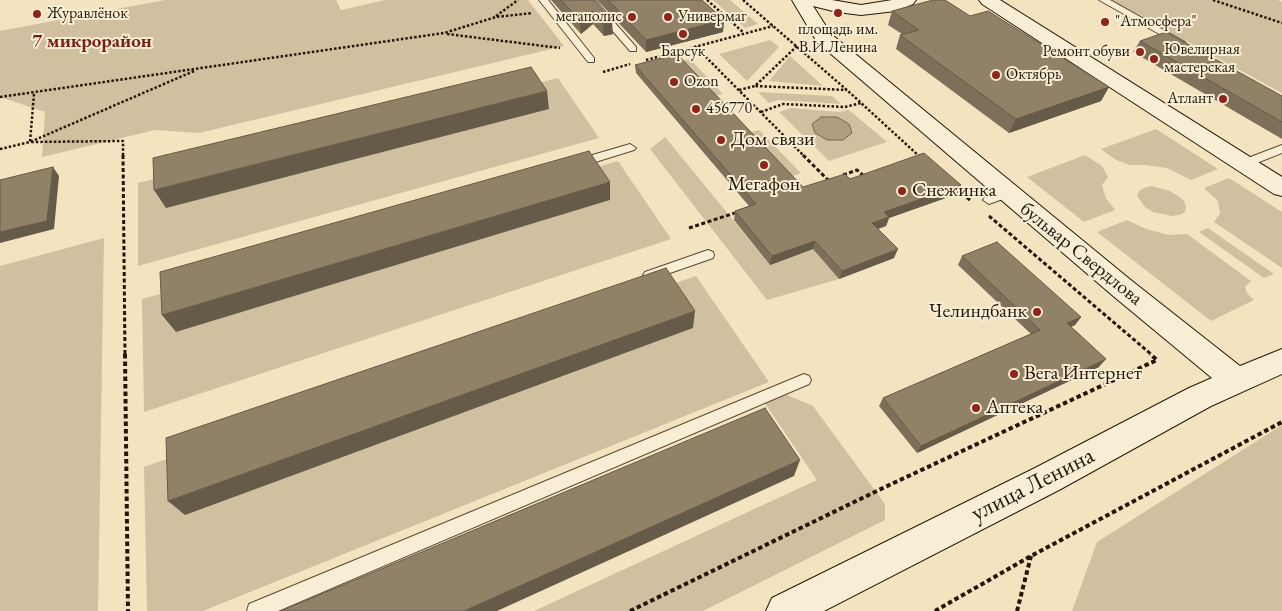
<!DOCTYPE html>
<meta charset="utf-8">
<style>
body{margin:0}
canvas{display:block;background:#f4e3bf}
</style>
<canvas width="1282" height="611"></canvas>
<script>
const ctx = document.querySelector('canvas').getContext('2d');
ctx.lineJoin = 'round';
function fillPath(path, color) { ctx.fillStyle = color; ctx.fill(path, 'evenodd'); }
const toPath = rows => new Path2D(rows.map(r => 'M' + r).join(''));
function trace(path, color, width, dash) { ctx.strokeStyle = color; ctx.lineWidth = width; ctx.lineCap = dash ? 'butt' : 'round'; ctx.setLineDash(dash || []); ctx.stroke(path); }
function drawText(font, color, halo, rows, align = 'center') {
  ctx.font = font + ' "EB Garamond",serif'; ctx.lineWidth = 4; ctx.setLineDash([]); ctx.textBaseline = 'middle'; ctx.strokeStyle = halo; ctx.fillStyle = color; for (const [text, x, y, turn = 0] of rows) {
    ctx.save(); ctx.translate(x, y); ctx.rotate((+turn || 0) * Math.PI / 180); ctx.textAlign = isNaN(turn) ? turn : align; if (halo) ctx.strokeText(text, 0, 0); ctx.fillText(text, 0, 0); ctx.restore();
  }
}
fillPath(toPath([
 [165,0,336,0,341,10,385,0,528,0,564,46,199,133,155,130,42,157,45,112,0,97,0,31],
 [713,0,730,0,758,24,745,28],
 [1110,0,1278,0,1282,2,1282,93],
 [770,40,779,47,747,81,719,54],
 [790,56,823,86,769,81],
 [686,60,692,61,723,94,710,97,677,62],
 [558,78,599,138,138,266,138,183],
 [758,92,832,96,841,104,778,100,769,103],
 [791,108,839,112,849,110,887,142,829,161,779,112],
 [822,117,837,117,849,124,852,133,843,140,827,140,812,124],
 [1156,129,1218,169,1191,180,1167,168,1146,165,1130,165,1116,160,1101,149],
 [759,130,801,173,787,178,746,134],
 [665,137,770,265,813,249,839,279,767,300,650,149],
 [1085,155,1102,166,1108,177,1102,185,1106,198,1115,210,1084,222,1027,177],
 [618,161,671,239,144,412,142,299,174,290,176,332,610,200,590,169],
 [1229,178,1282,212,1282,268,1214,222,1220,213,1218,201,1204,188],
 [1151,186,1170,191,1178,196,1184,201,1186,207,1185,212,1180,215,1172,216,1153,212,1145,207,1137,196,1139,191,1144,188],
 [1127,220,1146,229,1169,235,1187,234,1251,281,1245,287,1247,293,1254,300,1211,321,1097,232],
 [1208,228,1274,274,1264,278,1199,232],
 [104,238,98,611,0,611,0,266],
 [696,276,769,382,203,611,147,611,144,467],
 [785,394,813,406,885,504,885,520,703,611,534,611,817,480,764,402],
 [1282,425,1282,611,1072,611,1097,542]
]), '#d1c0a0');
const water = toPath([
 [821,117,837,117,849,124,852,133,843,140,827,140,815,133,812,124,821,117]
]);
fillPath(water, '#ae9e80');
trace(water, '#776850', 1);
const lane = toPath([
 [539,0,548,0,594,58,594,62,588,62,539,0],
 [586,0,595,0,636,47,636,51,630,51,586,0],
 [1099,0,1110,0,1185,42,1180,45,1177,44,1099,0],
 [630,144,636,148,634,150,576,168,570,164,572,161,630,144],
 [1282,145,1282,153,1244,168,1238,164,1240,161,1282,145],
 [1007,189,1011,190,1013,193,1011,196,989,204,983,200,985,197,1007,189],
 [708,250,713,252,714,255,713,258,650,280,645,278,643,275,645,272,708,250],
 [804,374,809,376,811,380,809,384,278,611,247,611,249,604,804,374]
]);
const secondary = toPath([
 [792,0,832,0,861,5,892,0,916,0,913,4,896,11,861,15,837,12,813,6,831,34,1132,281,1240,366,1282,349,1282,374,1211,406,1059,490,824,611,766,611,772,598,1035,468,1189,388,1212,378,1112,295,817,42,792,0],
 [979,0,1000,0,1282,177,1282,196,1274,194,982,4,979,0]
]);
trace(lane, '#594a35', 2);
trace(secondary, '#251707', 2);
trace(toPath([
 [707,0,744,33],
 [743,0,848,91,919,156],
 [1213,0,1282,23],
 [496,16,518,0],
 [447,34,560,48],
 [797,46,755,86,847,90],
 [696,47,804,156],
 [646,60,773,26],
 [603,72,630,64],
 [739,90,755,86],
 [34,94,30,142,123,141,123,156],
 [0,97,444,33,496,17,532,13],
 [761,112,783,104,845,107,861,103],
 [0,149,30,142,194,71]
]), '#251707', 2.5, [2.5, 2]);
trace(toPath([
 [123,155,125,355],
 [803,155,828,180],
 [918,155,920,157],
 [843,175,857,170,865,177],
 [957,189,971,201],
 [989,216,1152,355],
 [689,228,738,212]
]), '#251707', 3, [4, 2.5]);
trace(toPath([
 [125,354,128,611],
 [630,611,885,487,1157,360,1150,354],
 [935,611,1031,556,1282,422],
 [1017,611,1031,556]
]), '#251707', 4, [4.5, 3]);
fillPath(lane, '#f8edd5');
fillPath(secondary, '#f8edd5');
fillPath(toPath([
 [551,0,594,0,613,34,604,36,593,24,581,34],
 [597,0,702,0,724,20,723,32,646,52],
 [892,11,970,16,1109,87,1101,101,1009,133,896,49,900,35,902,34,888,25],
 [1140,41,1282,96,1282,139,1133,52],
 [635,65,803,187,850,179,957,194,889,218,886,226,878,229,894,258,839,279,813,249,770,265,734,220,735,211,749,206,636,73],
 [962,256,1081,317,1075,325,1071,327,1099,367,917,453,879,406,883,398,1031,334,958,265]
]), '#7d6f59');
fillPath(toPath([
 [592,11,593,24,581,34,580,21],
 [724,20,723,32,646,52,646,40],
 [612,21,613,34,604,36,603,24],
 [1109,87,1101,101,1009,133,1016,119],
 [547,91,549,109,166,208,154,190],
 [53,167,59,176,54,229,0,243,0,232],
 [610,182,610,200,176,332,162,315],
 [961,185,957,194,889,218,886,226,869,232,872,223,884,212],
 [815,241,813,249,770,265,772,256],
 [898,249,894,258,839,279,842,271],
 [695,311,693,328,185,515,168,501],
 [1081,317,1075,325,1061,331,1067,323],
 [1106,359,1099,367,917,453,921,446],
 [800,460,794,476,497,611,464,611]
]), '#665a48');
const building = toPath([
 [561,0,594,0,612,21,603,24,592,11,580,21,561,0],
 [608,0,702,0,724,20,646,40,608,0],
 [933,0,945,0,970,16,988,11,1109,87,1016,119,900,35,919,30,892,11,933,0],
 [1166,32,1282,96,1282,122,1140,41,1166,32],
 [677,54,803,187,845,174,850,179,924,153,961,185,884,212,889,217,872,223,898,249,842,271,815,241,772,256,735,211,756,204,635,65,677,54],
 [531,67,547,91,154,190,153,158,531,67],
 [589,151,610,182,162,315,160,272,589,151],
 [53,167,47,221,0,232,0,180,53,167],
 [997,242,1081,317,1067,323,1106,359,921,446,883,398,1040,330,962,256,997,242],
 [666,268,695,311,168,501,166,438,666,268],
 [765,408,800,460,464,611,281,611,765,408]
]);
fillPath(building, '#918167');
trace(building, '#665a48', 1);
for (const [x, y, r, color] of [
 [838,13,5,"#8f2418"],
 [37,14,5,"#8f2418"],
 [632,17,5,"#8f2418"],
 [668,17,5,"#8f2418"],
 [1105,22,5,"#8f2418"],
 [683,34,5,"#8f2418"],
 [1140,52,5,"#8f2418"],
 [1154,59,5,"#8f2418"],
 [996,75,5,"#8f2418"],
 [674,82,5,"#8f2418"],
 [1223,99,5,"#8f2418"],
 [696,109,5,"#8f2418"],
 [721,140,5,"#8f2418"],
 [764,165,5,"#8f2418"],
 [902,191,5,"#8f2418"],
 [1037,312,5,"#8f2418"],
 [1014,374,5,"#8f2418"],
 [976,408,5,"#8f2418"]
]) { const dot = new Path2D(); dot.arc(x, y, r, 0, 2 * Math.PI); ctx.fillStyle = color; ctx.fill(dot); trace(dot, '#f8edd5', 2); }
drawText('16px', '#251707', '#f8edd5', [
 ["Журавлёнок",47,14],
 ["мегаполис",622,17,"right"],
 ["Универмаг",678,17],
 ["\"Атмосфера\"",1115,22],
 ["площадь им.",838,30,"center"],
 ["В.И.Ленина",838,48,"center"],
 ["Ювелирная",1164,50],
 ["мастерская",1164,68],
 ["Барсук",683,52,"center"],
 ["Ремонт обуви",1130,52,"right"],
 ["Октябрь",1006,75],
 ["Ozon",684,82],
 ["Атлант",1213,99,"right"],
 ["456770",706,109]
], 'left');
drawText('bold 19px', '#7a1f14', '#f8edd5', [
 ["7 микрорайон",92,42]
]);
drawText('20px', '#251707', '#f8edd5', [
 ["Дом связи",731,140],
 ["Мегафон",764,185,"center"],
 ["Снежинка",912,191],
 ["Челиндбанк",1027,312,"right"],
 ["Вега Интернет",1024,374],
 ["Аптека",986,408]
], 'left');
drawText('20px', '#251707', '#f8edd5', [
 ["бульвар Свердлова",1081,254,39]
]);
drawText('24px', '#251707', '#f8edd5', [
 ["улица Ленина",1033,485,-27]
]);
</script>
